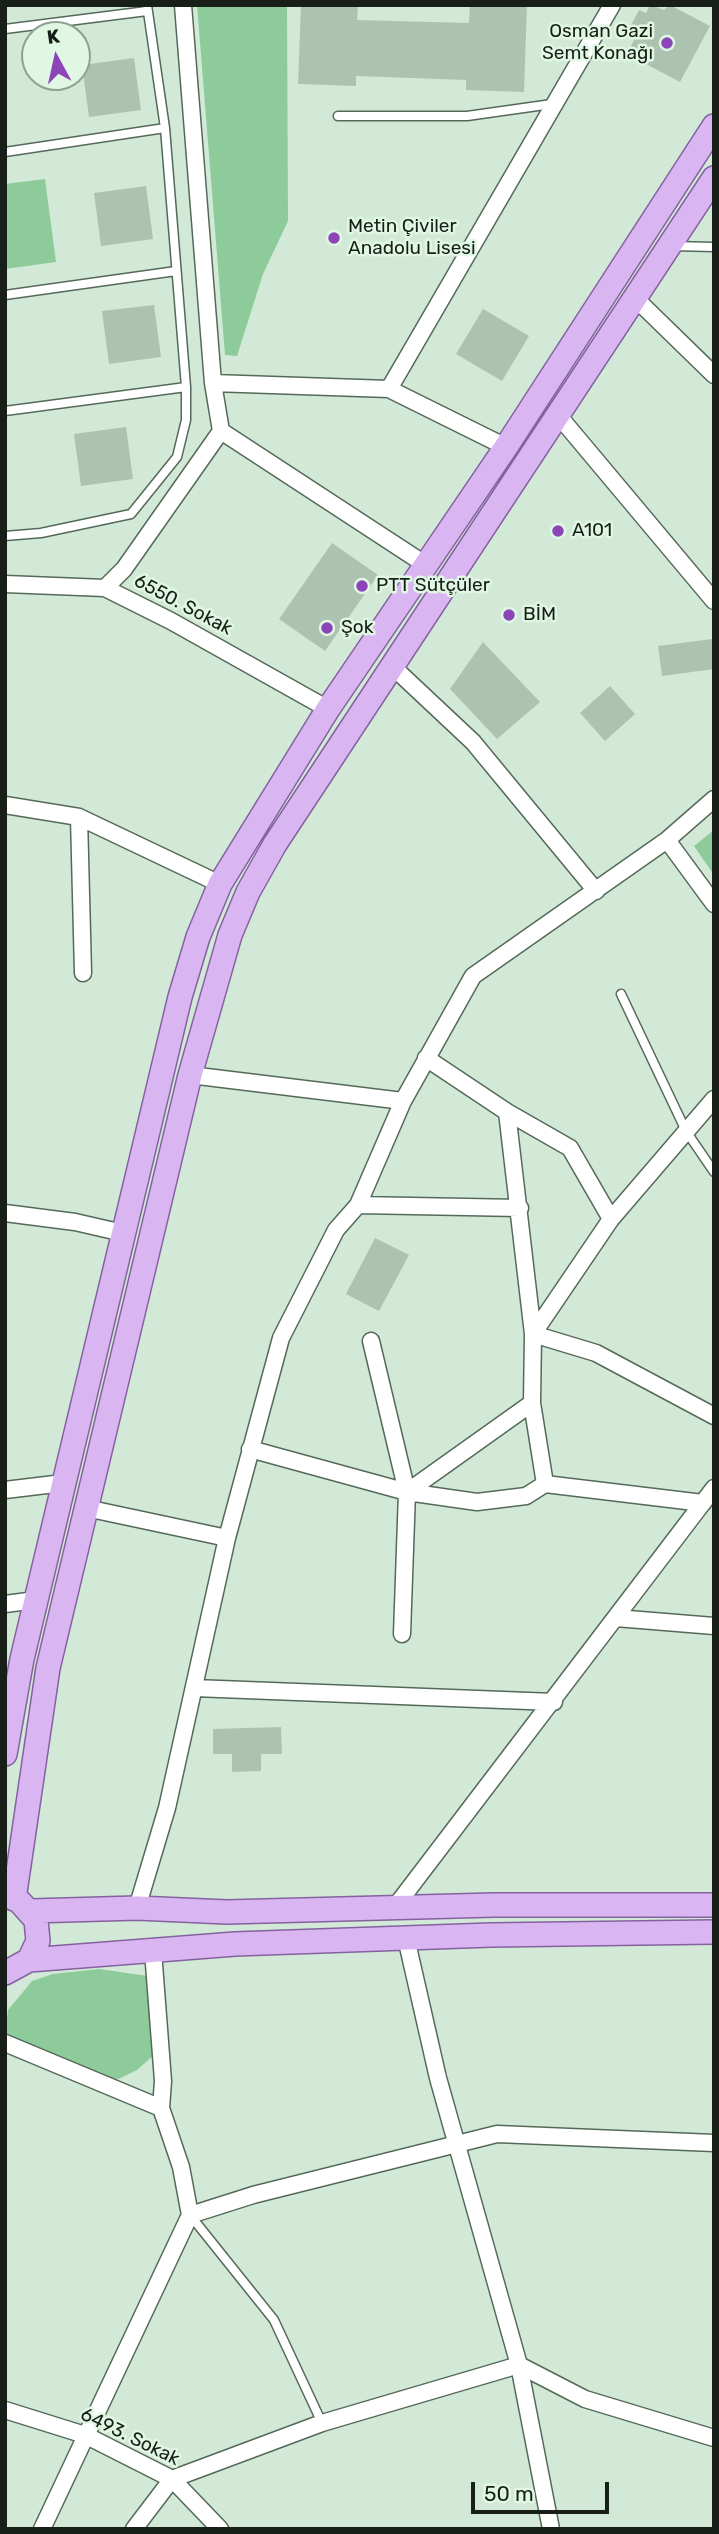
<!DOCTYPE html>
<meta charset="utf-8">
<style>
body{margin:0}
#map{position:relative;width:719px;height:2534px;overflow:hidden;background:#d3e9d7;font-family:Rubik,sans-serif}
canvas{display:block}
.frame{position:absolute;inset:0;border:7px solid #171f18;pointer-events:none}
.north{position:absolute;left:21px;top:21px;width:70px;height:70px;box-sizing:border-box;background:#e0f7e4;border:2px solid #90a192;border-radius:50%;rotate:352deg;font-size:19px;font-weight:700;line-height:28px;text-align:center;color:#171f18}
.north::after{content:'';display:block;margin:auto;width:24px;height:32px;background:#8c45b8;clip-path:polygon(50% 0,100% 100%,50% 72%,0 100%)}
.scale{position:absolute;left:471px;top:2482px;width:138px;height:32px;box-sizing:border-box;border:4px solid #171f18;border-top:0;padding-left:9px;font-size:21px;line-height:24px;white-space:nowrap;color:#171f18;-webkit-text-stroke:5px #e0f7e4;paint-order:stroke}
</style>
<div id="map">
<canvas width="719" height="2534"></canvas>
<div class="frame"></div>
<div class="north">K</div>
<div class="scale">50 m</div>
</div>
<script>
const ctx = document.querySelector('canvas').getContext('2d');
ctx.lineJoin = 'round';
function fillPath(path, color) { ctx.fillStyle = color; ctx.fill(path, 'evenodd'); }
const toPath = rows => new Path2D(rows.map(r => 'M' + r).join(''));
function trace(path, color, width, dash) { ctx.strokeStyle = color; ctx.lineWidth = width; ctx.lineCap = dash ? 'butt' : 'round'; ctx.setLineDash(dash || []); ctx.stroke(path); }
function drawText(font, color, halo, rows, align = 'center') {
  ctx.font = font + ' Rubik,sans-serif'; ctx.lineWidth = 5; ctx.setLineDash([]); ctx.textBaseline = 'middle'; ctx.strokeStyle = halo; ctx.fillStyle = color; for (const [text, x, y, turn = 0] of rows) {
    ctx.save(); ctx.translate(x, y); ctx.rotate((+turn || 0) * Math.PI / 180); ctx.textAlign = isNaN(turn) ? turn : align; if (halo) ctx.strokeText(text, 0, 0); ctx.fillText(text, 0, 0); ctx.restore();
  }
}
fillPath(toPath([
 [197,5,287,5,288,221,263,274,237,356,225,355],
 [45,179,56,262,5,269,5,184],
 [714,830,714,875,694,846],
 [99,1969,148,1976,155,2054,137,2070,112,2082,5,2036,8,2010,32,1981,53,1974]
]), '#8dcb9b');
fillPath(toPath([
 [301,5,358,5,357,20,469,23,470,5,527,5,524,92,466,90,466,80,356,76,356,86,298,84],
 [650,5,664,10,670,5,710,26,680,82,642,62,644,58,629,50,636,36,628,31,639,10,646,13],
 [134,58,141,110,89,117,82,65],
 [146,186,153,239,101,246,94,193],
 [154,305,161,357,109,364,102,311],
 [483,309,529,336,502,381,456,354],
 [126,427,133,479,81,486,74,434],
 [332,543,378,575,325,651,279,619],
 [712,639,714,669,662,676,658,646],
 [483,642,540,702,497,739,450,689],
 [610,686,635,714,605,741,580,713],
 [375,1238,409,1255,379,1311,346,1294],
 [281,1727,282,1754,261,1754,261,1771,232,1772,232,1754,213,1754,213,1729]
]), '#adc3b1');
const lane = toPath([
 [5,29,147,11],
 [338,116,467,116,552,104],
 [5,152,165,128],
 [672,246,714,247],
 [5,295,176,271],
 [5,411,186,387],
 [5,536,41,533,131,514,177,457,186,420,186,387,165,128,147,5],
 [621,994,686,1131,714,1172],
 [190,2215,274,2320,322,2423]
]);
const street = toPath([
 [183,5,213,383,389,389],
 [635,298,714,375],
 [213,383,221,431,426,565],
 [558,415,714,601],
 [506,447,389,389,612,5],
 [5,584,105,588,171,621,328,709],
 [105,588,124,569,221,431],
 [392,666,473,742,596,891],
 [5,805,79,817,220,884],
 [79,817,83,973],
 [667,840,714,904],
 [426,1058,507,1112,570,1148,611,1219],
 [190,1075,403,1101],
 [507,1112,533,1334,596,1353,714,1416],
 [358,1205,520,1208],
 [5,1213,75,1222,123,1233],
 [371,1341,407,1492,402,1634],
 [250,1449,407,1492,477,1502,526,1496,545,1484],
 [5,1490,63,1483],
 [407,1492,532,1403],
 [703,1503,545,1484,532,1403,533,1334,611,1219,714,1099],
 [86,1508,227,1538],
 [5,1604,36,1600],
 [616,1618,714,1626],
 [194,1688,554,1702],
 [395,1907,714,1488],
 [137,1908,167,1808,227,1538,281,1338,336,1230,358,1205,403,1101,473,976,667,840,714,799],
 [406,1938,438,2078,519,2365,551,2529],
 [153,1951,163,2081,161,2108],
 [5,2043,161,2108,181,2167,190,2215,42,2529],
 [190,2215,253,2195,497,2134,714,2143],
 [5,2410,85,2435,172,2479,220,2529],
 [134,2529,172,2479,322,2423,519,2365,585,2399,714,2438]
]);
const primary = toPath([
 [5,1754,22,1659,180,997,198,937,220,884,328,709,506,447,714,126],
 [14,1899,48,1668,190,1075,230,935,248,892,275,844,714,178],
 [31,1911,137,1908,227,1912,494,1905,714,1905],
 [29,1960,235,1944,491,1935,714,1932],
 [5,1973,29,1960,38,1941,36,1920,20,1902]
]);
trace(lane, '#556959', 11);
trace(street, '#556959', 19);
trace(primary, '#84629f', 26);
trace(lane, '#fff', 8);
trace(street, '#fff', 16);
trace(primary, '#d9b6f1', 23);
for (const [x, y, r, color] of [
 [667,43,7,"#8c45b8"],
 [334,238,7,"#8c45b8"],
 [558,531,7,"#8c45b8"],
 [362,586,7,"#8c45b8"],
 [509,615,7,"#8c45b8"],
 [327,628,7,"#8c45b8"]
]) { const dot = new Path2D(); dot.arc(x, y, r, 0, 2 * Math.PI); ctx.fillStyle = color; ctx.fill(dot); trace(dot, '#e0f7e4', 2.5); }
drawText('19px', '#171f18', '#e0f7e4', [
 ["Osman Gazi",653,32,"right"],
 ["Semt Konağı",653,54,"right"],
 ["Metin Çiviler",348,227],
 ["Anadolu Lisesi",348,249],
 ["A101",572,531],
 ["PTT Sütçüler",376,586],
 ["BİM",523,615],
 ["Şok",341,628]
], 'left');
drawText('19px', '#171f18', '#e0f7e4', [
 ["6550. Sokak",183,605,28],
 ["6493. Sokak",130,2437,26]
]);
</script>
